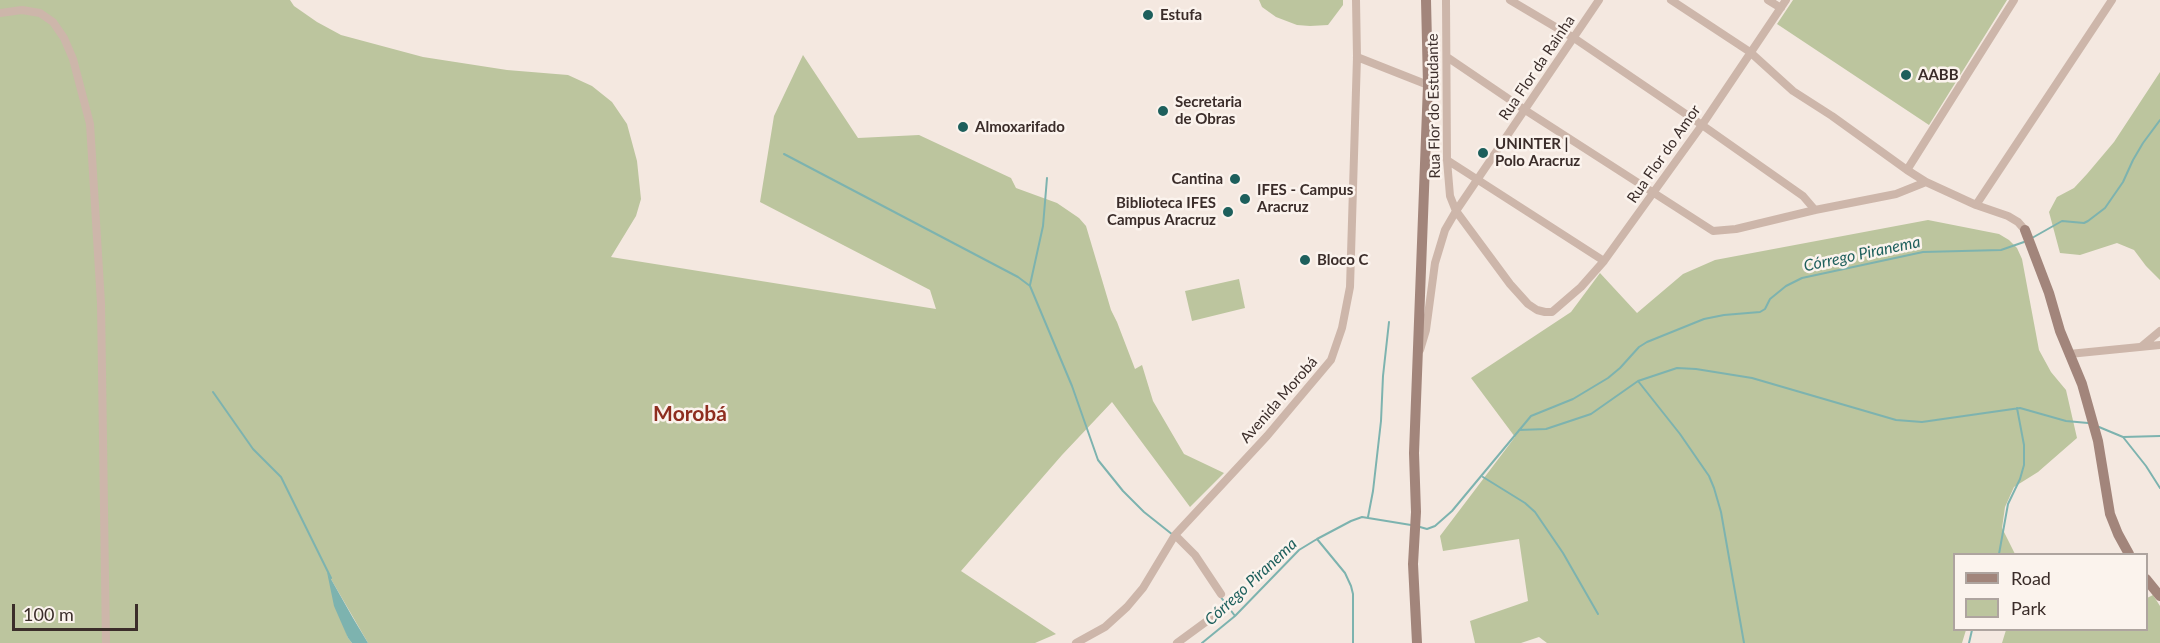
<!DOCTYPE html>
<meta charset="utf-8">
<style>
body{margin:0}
#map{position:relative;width:2160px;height:643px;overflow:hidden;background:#f4e8e0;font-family:Lato,sans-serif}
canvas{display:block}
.legend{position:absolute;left:1953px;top:553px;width:195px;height:78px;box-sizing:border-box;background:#fbf3ed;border:2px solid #aea49f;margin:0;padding:8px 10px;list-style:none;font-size:18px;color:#3b2d2a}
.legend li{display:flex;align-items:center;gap:12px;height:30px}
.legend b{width:30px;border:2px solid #aea49f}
.scale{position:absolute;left:12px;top:604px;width:126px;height:27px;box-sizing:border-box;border:3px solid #3b2d2a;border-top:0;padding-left:8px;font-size:18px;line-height:21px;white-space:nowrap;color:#3b2d2a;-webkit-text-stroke:4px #fbf3ed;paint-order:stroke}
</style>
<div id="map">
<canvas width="2160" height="643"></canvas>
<ul class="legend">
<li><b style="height:8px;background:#a2857b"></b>Road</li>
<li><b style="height:16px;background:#bcc59e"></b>Park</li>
</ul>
<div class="scale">100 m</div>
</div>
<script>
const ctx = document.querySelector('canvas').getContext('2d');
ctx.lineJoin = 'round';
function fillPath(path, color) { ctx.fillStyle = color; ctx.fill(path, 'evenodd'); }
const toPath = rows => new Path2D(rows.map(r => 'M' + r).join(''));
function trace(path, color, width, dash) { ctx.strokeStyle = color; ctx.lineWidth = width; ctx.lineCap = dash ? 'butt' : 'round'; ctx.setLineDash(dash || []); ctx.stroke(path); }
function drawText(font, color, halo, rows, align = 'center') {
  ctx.font = font + ' Lato,sans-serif'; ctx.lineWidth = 5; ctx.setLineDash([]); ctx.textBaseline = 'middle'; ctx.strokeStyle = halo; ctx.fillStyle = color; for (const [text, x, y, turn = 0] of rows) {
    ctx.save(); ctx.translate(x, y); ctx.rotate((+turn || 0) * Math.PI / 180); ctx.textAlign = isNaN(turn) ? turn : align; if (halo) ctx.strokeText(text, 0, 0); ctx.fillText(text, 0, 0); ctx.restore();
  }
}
fillPath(toPath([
 [0,0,290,0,294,6,317,22,341,35,423,57,507,70,568,75,592,86,612,102,627,124,637,161,641,199,636,216,611,257,936,309,930,290,760,202,774,116,803,55,858,138,919,135,1011,178,1016,188,1057,203,1079,218,1086,226,1111,310,1117,322,1135,369,1142,365,1153,401,1184,454,1224,473,1190,507,1112,402,1062,455,961,571,1056,634,1035,643,368,643,328,574,348,638,352,643,0,643],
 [1259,0,1343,0,1343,5,1328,25,1310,26,1297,25,1276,17,1262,7],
 [1793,0,2007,0,1929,125,1777,24],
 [2160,72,2160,280,2146,266,2134,250,2117,243,2080,255,2060,253,2049,212,2057,197,2074,188,2087,174,2114,142],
 [1928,220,1999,234,2009,240,2017,248,2022,259,2039,350,2051,372,2066,390,2077,438,2038,472,2014,487,2005,507,2002,528,2015,554,1954,554,1954,630,1966,630,1962,643,1547,643,1539,637,1521,643,1475,643,1470,621,1528,601,1519,539,1443,551,1440,536,1515,437,1471,378,1571,312,1600,273,1637,313,1683,274,1715,260],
 [1239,279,1245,308,1192,321,1185,291],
 [2153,595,2160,606,2160,643,2002,643,2006,630,2146,630,2147,598]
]), '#bcc59e');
fillPath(toPath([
 [327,572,353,618,368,643,352,643,348,638,334,606]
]), '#7db3af');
trace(toPath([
 [784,154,1018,277,1030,286,1072,386,1098,460,1123,491,1144,512,1173,535],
 [2032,238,2062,221,2084,223,2088,221,2105,208,2123,182,2133,160,2143,143,2160,120],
 [1030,285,1043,226,1047,178],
 [1638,381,1680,434,1709,476,1714,488,1721,512,1744,643],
 [213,392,253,449,281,477,331,578],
 [2099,427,2123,437,2160,436],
 [1519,430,1546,429,1591,414,1638,381,1677,368,1696,369,1752,378,1896,420,1922,422,2020,408,2066,421,2088,423],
 [2123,437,2146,466,2160,488],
 [1483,477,1525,503,1535,512,1563,553,1598,614],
 [1368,517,1373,491,1381,421,1383,376,1389,322],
 [1420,527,1427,529,1435,526,1452,511,1531,416,1573,399,1608,378,1620,368,1639,347,1647,342,1704,319,1724,315,1760,312,1765,309,1770,299,1786,286,1802,278,1923,252,2001,250,2024,242],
 [1317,539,1345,573,1351,586,1353,594,1353,643],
 [1999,554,2008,504,2020,479,2024,465,2024,445,2017,408],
 [1220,596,1235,616],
 [1202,643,1235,616,1299,550,1317,539,1351,521,1362,517,1411,525],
 [1969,643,1972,630]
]), '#7db3af', 2);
trace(toPath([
 [1446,0,1447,160,1450,196,1456,211,1510,284,1528,304,1537,310,1545,312,1552,312,1581,287,1604,261,1702,125,1786,0],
 [1510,0,1574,38,1702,125,1803,196,1815,210],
 [1671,0,1750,52,1793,91,1832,116,1907,170,1926,182,1976,205,2008,216,2018,222,2025,230],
 [1768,0,1781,8],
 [0,13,22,10,40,13,53,22,64,38,73,59,90,124,101,303,106,643],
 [1357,57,1428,85],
 [1447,57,1525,110,1713,231,1736,229,1815,210,1896,194,1926,182],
 [1447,160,1604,261],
 [1907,170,2014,0],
 [1976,205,2112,0],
 [2142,346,2160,331],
 [1420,350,1426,330,1435,263,1445,230,1456,211,1599,0],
 [2069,354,2160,345],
 [1175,535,1195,555,1221,594],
 [1076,643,1105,627,1127,607,1143,588,1175,535,1267,436,1331,360,1342,328,1350,287,1357,57,1356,0],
 [1177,643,1222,610]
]), '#cdb6aa', 8);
trace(toPath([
 [2025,230,2049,293,2060,331,2082,384,2098,441,2110,514,2118,534,2129,554],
 [2146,579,2160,596],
 [1417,643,1413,564,1416,512,1414,453,1428,85,1426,0]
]), '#a2857b', 10);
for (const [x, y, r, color] of [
 [1148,15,6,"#1d5f5c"],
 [1906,75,6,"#1d5f5c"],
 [1163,111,6,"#1d5f5c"],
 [963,127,6,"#1d5f5c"],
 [1483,153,6,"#1d5f5c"],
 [1235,179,6,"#1d5f5c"],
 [1245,199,6,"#1d5f5c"],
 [1228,212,6,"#1d5f5c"],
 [1305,260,6,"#1d5f5c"]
]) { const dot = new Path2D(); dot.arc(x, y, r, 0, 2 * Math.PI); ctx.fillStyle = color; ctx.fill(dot); trace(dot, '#fbf3ed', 2); }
drawText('bold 15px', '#3b2d2a', '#fbf3ed', [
 ["Estufa",1160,15],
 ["AABB",1918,75],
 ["Secretaria",1175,102],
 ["de Obras",1175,119],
 ["Almoxarifado",975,127],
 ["UNINTER |",1495,144],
 ["Polo Aracruz",1495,161],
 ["Cantina",1223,179,"right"],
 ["IFES - Campus",1257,190],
 ["Aracruz",1257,207],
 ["Biblioteca IFES",1216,203,"right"],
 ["Campus Aracruz",1216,220,"right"],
 ["Bloco C",1317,260]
], 'left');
drawText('15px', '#3b2d2a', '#fbf3ed', [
 ["Rua Flor da Rainha",1537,68,-56],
 ["Rua Flor do Estudante",1434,106,-91],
 ["Rua Flor do Amor",1664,154,-55],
 ["Avenida Morobá",1279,400,-49]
]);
drawText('italic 16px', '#1d5f5c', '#fbf3ed', [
 ["Córrego Piranema",1862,254,-12],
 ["Córrego Piranema",1251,582,-43]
]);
drawText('bold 21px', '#8e2d1f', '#fbf3ed', [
 ["Morobá",690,414]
]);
</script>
